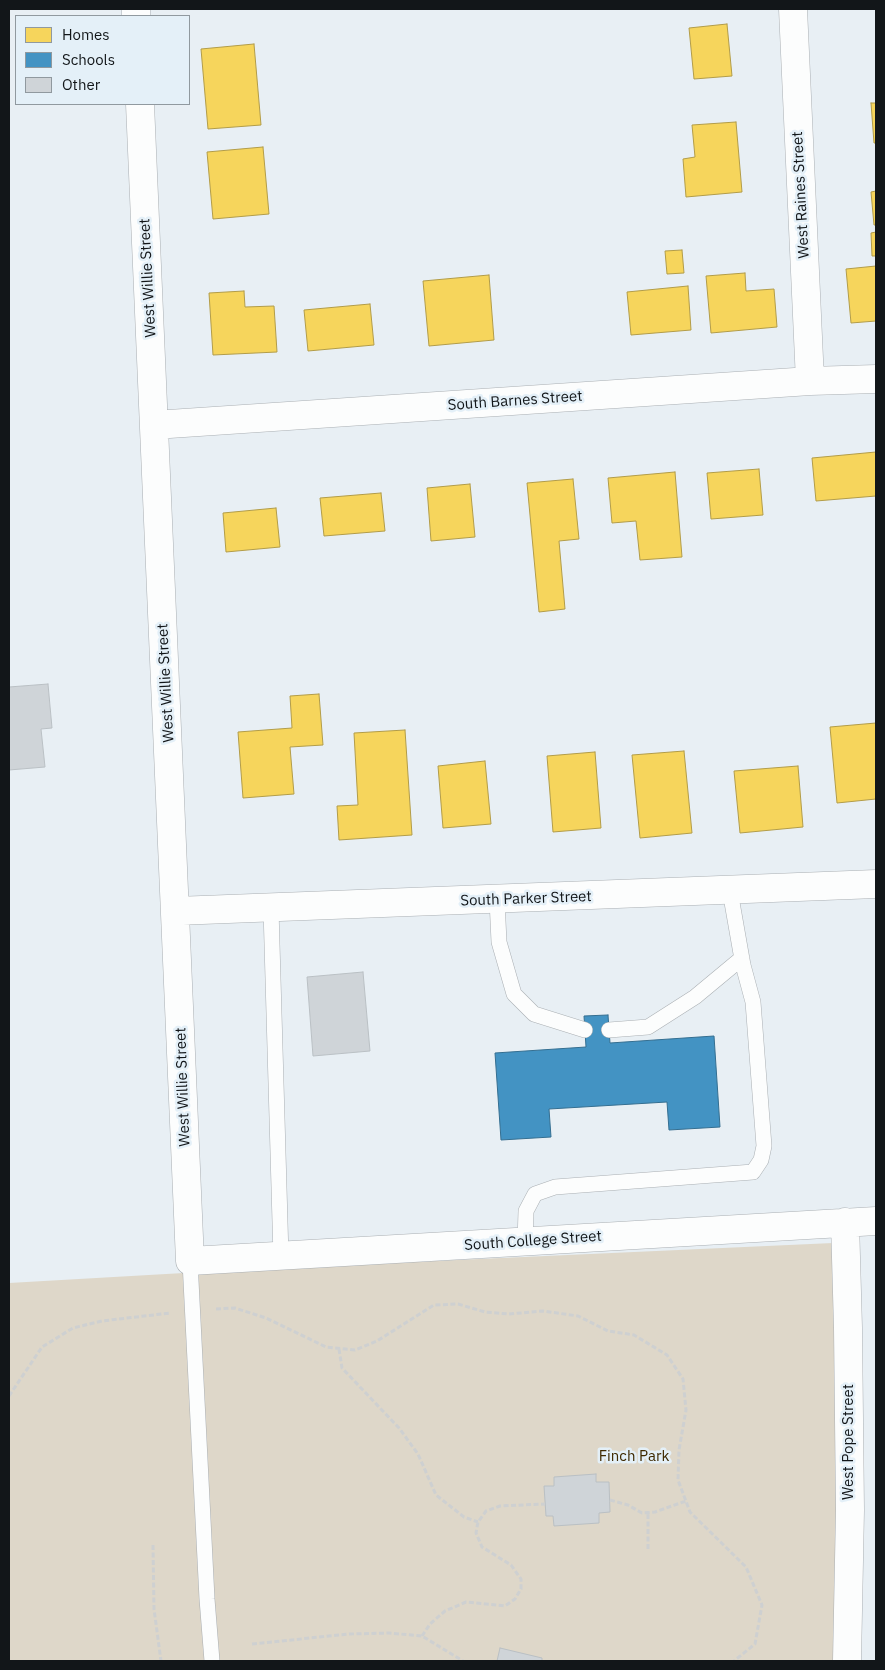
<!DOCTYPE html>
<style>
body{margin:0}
#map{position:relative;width:885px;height:1670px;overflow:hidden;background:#e8eff4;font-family:"IBM Plex Sans",sans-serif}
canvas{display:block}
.frame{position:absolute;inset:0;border:10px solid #121619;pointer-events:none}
.legend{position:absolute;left:15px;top:15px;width:175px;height:90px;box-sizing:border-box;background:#e4f0f8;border:1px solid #90999f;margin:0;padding:6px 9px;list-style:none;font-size:15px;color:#121619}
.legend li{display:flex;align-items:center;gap:10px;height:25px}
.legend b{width:25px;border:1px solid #90999f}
</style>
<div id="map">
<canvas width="885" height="1670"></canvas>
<div class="frame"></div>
<ul class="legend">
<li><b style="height:14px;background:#f6d55c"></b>Homes</li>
<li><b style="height:14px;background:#4393c3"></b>Schools</li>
<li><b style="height:14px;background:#cfd4d8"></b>Other</li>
</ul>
</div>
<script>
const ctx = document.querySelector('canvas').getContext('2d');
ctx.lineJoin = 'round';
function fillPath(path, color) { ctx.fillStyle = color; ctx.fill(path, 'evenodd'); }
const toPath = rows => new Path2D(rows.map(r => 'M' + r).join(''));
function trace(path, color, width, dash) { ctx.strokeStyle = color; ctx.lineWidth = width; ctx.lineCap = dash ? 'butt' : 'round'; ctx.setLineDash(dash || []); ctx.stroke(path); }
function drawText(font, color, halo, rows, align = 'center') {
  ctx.font = font + ' "IBM Plex Sans",sans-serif'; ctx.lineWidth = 5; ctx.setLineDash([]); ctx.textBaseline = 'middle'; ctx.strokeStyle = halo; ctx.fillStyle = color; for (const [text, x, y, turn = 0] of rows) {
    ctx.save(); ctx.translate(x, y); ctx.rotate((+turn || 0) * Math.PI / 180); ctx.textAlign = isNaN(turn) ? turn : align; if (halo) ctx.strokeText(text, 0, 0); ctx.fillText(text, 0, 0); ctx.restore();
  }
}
fillPath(toPath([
 [833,1243,840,1510,838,1661,9,1661,9,1283,236,1270]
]), '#ded7c9');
const homes = toPath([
 [727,24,732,76,694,79,689,28,727,24],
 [254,44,261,125,208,129,201,49,254,44],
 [871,103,876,103,876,143,874,143,871,103],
 [736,122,742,192,686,197,683,159,695,157,692,125,736,122],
 [263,147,269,214,213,219,207,152,263,147],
 [876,191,876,225,874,225,871,192,876,191],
 [876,232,876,256,872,256,871,233,876,232],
 [682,250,684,273,667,274,665,251,682,250],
 [876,266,876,321,851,323,846,269,876,266],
 [745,273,746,291,774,289,777,327,711,333,706,276,745,273],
 [489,275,494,340,429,346,423,281,489,275],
 [688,286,691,330,631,335,627,292,688,286],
 [244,291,245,307,274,306,277,352,213,355,209,293,244,291],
 [370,304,374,345,308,351,304,310,370,304],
 [876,452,876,496,816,501,812,458,876,452],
 [759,469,763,515,711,519,707,473,759,469],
 [675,472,682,557,640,560,636,521,612,523,608,478,675,472],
 [573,479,579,539,559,541,565,609,539,612,527,483,573,479],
 [470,484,475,537,431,541,427,488,470,484],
 [381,493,385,531,324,536,320,498,381,493],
 [276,508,280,547,226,552,223,513,276,508],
 [319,694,323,745,290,747,294,794,243,798,238,732,292,728,290,696,319,694],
 [876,723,876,799,837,803,830,727,876,723],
 [405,730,412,835,339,840,337,806,358,805,354,733,405,730],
 [684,751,692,833,640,838,632,755,684,751],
 [595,752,601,828,553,832,547,756,595,752],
 [485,761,491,824,443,828,438,766,485,761],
 [798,766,803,827,740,833,734,771,798,766]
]);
fillPath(homes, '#f6d55c');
trace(homes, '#b29c48', 1);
const schools = toPath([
 [608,1015,610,1043,714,1036,720,1127,669,1130,667,1102,549,1109,551,1137,501,1140,495,1053,586,1047,584,1016,608,1015]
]);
fillPath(schools, '#4393c3');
trace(schools, '#346e90', 1);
const building = toPath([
 [48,684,52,728,41,729,45,767,9,770,9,687,48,684],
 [363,972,370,1051,313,1056,307,977,363,972],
 [596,1474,596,1482,609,1482,610,1512,599,1513,599,1523,554,1526,553,1516,546,1516,544,1486,554,1486,554,1477,596,1474],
 [500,1648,542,1658,542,1661,497,1661,500,1648]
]);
fillPath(building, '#cfd4d8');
trace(building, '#bac0c4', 1);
const lane = toPath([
 [497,900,499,942,514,994,534,1014,585,1030],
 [271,909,281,1257],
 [609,1030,648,1027,695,997,742,958],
 [525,1242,526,1211,535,1194,555,1187,753,1172,761,1160,764,1146,753,1002,743,965,730,891],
 [190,1261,207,1599,212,1661]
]);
const street = toPath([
 [136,9,136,16],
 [793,9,810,381],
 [140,104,190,1261,876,1221],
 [154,425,810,381,876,379],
 [176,911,876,884],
 [845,1222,848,1328,850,1510,847,1661]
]);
trace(lane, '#aaafb3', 16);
trace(street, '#aaafb3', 29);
trace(toPath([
 [216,1309,235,1308,266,1318,326,1347,355,1350,377,1341,434,1305,458,1304,485,1312,509,1314,543,1311,578,1316,608,1331,634,1335,667,1355,683,1379,686,1410,679,1450,678,1480,690,1512,746,1567,762,1605,755,1644,734,1661],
 [339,1349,342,1368,399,1428,418,1454,436,1495,464,1517,478,1522],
 [9,1396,42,1347,73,1328,102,1321,170,1313],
 [610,1500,628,1505,642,1513,655,1512,686,1501],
 [153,1545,154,1609,161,1661],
 [648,1549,648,1513],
 [422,1636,430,1624,445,1611,466,1602,505,1606,515,1599,521,1589,521,1579,511,1565,482,1547,476,1533,478,1522,486,1511,500,1506,545,1504],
 [252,1644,349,1634,389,1633,422,1636,463,1661]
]), '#ced0d1', 3, [5, 2.5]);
trace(lane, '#fcfdfd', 15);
trace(street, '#fcfdfd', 28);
drawText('15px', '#121619', '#e4f0f8', [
 ["West Raines Street",801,195,-93],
 ["West Willie Street",148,278,-93],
 ["South Barnes Street",515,401,-4],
 ["West Willie Street",166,683,-93],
 ["South Parker Street",526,899,-2],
 ["West Willie Street",183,1087,-92],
 ["South College Street",533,1241,-4],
 ["West Pope Street",849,1442,-90]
]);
drawText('15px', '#3e2900', '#e4f0f8', [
 ["Finch Park",634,1457]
]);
</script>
